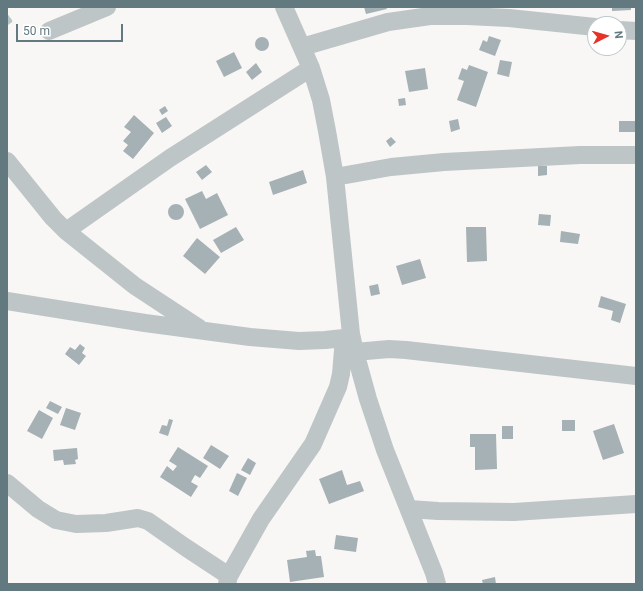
<!DOCTYPE html>
<style>
body{margin:0}
#map{position:relative;width:643px;height:591px;overflow:hidden;background:#f8f7f5;font-family:Roboto,sans-serif}
canvas{display:block}
.frame{position:absolute;inset:0;border:8px solid #627980;pointer-events:none}
.north{position:absolute;left:587px;top:16px;width:40px;height:40px;box-sizing:border-box;background:#fff;border:1px solid #c0c9cc;border-radius:50%;rotate:84deg;font-size:11px;font-weight:700;line-height:16px;text-align:center;color:#627980}
.north::after{content:'';display:block;margin:auto;width:14px;height:18px;background:#e53427;clip-path:polygon(50% 0,100% 100%,50% 72%,0 100%)}
.scale{position:absolute;left:16px;top:24px;width:107px;height:18px;box-sizing:border-box;border:2px solid #627980;border-top:0;padding-left:5px;font-size:12px;line-height:14px;white-space:nowrap;color:#627980;-webkit-text-stroke:3px #fff;paint-order:stroke}
</style>
<div id="map">
<canvas width="643" height="591"></canvas>
<div class="frame"></div>
<div class="north">N</div>
<div class="scale">50 m</div>
</div>
<script>
const ctx = document.querySelector('canvas').getContext('2d');
ctx.lineJoin = 'round';
const toPath = rows => new Path2D(rows.map(r => 'M' + r).join(''));
function trace(path, color, width, dash) { ctx.strokeStyle = color; ctx.lineWidth = width; ctx.lineCap = dash ? 'butt' : 'round'; ctx.setLineDash(dash || []); ctx.stroke(path); }
function fillPath(path, color) { ctx.fillStyle = color; ctx.fill(path, 'evenodd'); }
trace(toPath([
 [7,17,10,21,7,23]
]), '#b6c6c8', 4.5);
fillPath(toPath([
 [364,7,386,7,387,9,366,14],
 [612,7,631,7,631,10,612,11],
 [489,36,501,40,495,56,479,50,483,40,487,42],
 '255 44a7 7 0 1 1 14 0a7 7 0 1 1-14 0Z',
 [234,52,242,68,224,77,216,61],
 [500,60,512,62,509,77,497,74],
 [256,63,262,72,252,80,246,72],
 [469,65,488,72,476,107,457,100,464,81,458,79,462,68,467,70],
 [425,68,428,89,409,92,405,71],
 [405,98,406,105,399,106,398,99],
 [165,106,168,111,162,115,159,110],
 [134,115,154,133,133,159,123,151,128,145,123,141,131,132,124,127],
 [166,117,172,126,162,133,156,123],
 [458,119,460,129,451,132,449,121],
 [619,121,636,121,636,132,619,132],
 [391,137,396,142,390,147,386,141],
 [206,165,212,172,202,180,196,172],
 [538,166,547,166,547,175,538,176],
 [303,170,307,183,273,195,269,182],
 [202,191,206,199,217,193,228,215,200,229,185,199],
 '168 212a8 8 0 1 1 16 0a8 8 0 1 1-16 0Z',
 [539,214,551,215,550,226,538,225],
 [236,227,244,240,221,253,213,240],
 [466,227,486,227,487,261,467,262],
 [561,231,580,234,578,244,560,242],
 [197,238,220,257,205,274,183,256],
 [420,259,426,278,402,285,396,266],
 [378,284,380,294,371,296,369,286],
 [601,296,626,304,620,323,611,320,613,311,598,307],
 [80,344,85,348,82,353,86,356,79,365,65,354,70,347,75,350],
 [50,401,62,407,58,414,46,408],
 [66,408,81,413,75,430,60,425],
 [39,410,53,418,42,439,27,431],
 [169,419,173,420,168,436,159,433,162,425,167,426],
 [562,420,575,420,575,431,562,431],
 [614,424,624,453,603,460,593,431],
 [502,426,513,426,513,439,502,439],
 [470,434,496,434,497,469,475,470,475,447,470,447],
 [211,445,229,456,220,469,203,458],
 [178,447,208,466,200,478,195,475,191,482,198,486,191,497,160,477,167,466,173,471,177,466,169,461],
 [77,448,78,459,75,460,76,464,64,465,63,460,54,461,53,450],
 [248,458,256,463,250,475,241,470],
 [342,470,347,485,360,481,364,491,329,504,319,479],
 [237,473,247,478,238,496,229,491],
 [336,535,358,538,356,552,334,549],
 [315,550,316,556,321,556,324,577,290,582,287,560,307,557,306,551],
 [495,577,496,584,483,584,482,580]
]), '#a5b1b4');
trace(toPath([
 [284,7,311,68,321,100,327,131,335,177,351,334,355,352,368,399,385,450,434,573,437,584],
 [619,30,636,31],
 [49,31,107,7],
 [302,47,388,22,430,16,467,16,509,18,595,27],
 [7,161,53,218,66,231,135,286,199,328],
 [335,177,391,167,444,162,580,155,636,155],
 [66,231,170,158,311,68],
 [7,301,145,323,250,337,299,341,325,340,344,338,351,334],
 [355,352,389,349,406,350,636,376],
 [7,483,38,509,56,520,76,524,106,523,138,518,148,521,185,547,229,576],
 [409,509,438,511,514,512,636,504],
 [227,584,229,576,261,519,313,444,338,387,341,374,344,338]
]), '#bec5c7', 18);
</script>
